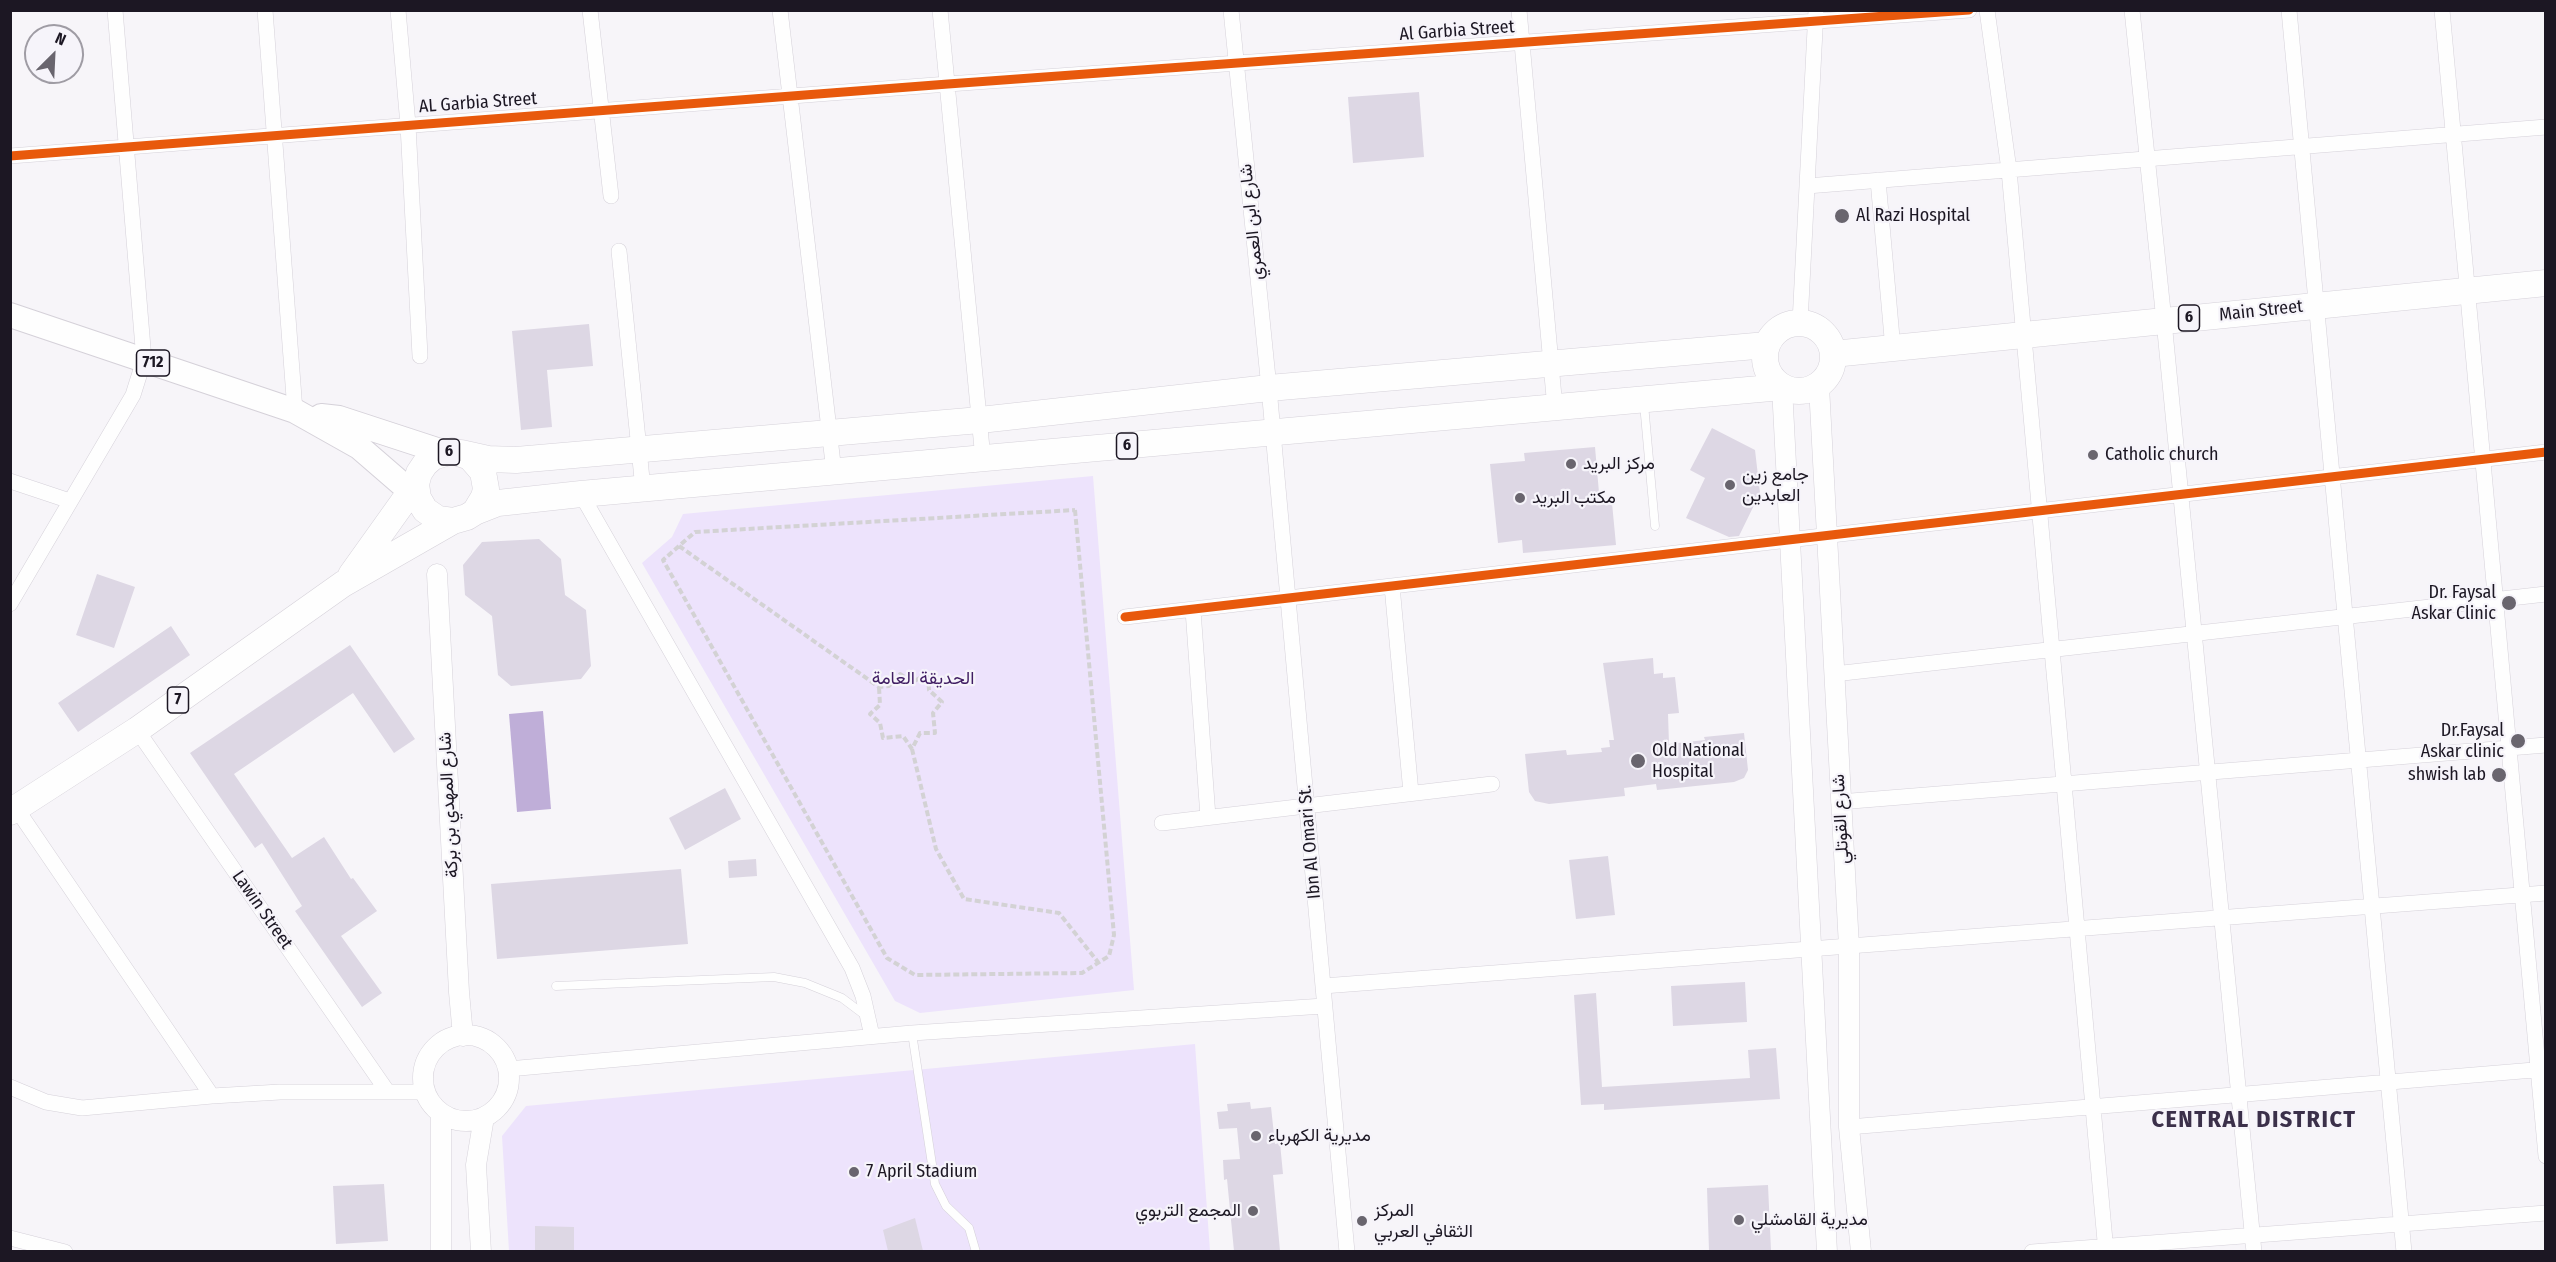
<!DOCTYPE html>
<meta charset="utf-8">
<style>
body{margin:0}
#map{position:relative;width:2556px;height:1262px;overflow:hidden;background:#f7f5f9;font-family:"Fira Sans Condensed",sans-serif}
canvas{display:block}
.frame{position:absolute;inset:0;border:12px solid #1c1723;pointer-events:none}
.north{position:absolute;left:24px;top:24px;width:60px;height:60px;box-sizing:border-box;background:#f6f4fa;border:2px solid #9f9ca4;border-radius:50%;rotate:24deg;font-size:16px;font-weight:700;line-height:24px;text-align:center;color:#1c1723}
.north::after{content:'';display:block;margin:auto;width:21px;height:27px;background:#69656e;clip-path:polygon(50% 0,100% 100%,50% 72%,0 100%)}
</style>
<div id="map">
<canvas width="2556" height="1262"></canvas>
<div class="frame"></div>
<div class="north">N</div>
</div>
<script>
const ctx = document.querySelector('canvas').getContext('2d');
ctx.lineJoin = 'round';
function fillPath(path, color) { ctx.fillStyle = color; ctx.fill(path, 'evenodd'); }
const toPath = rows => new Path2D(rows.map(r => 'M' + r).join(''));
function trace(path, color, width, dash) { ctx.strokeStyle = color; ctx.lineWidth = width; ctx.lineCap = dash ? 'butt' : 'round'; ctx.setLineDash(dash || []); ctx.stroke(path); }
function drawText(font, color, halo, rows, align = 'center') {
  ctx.font = font + ' "Fira Sans Condensed",Vazirmatn,sans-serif'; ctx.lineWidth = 4.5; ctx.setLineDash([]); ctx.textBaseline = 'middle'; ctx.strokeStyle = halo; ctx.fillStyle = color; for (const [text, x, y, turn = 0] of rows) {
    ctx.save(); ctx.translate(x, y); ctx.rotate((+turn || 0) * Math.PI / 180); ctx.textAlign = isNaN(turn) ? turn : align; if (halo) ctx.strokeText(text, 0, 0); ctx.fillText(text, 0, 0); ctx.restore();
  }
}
fillPath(toPath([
 [1093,476,1134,990,920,1013,895,1001,642,563,672,537,683,514],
 [1195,1044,1210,1251,509,1251,502,1136,526,1106]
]), '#ede3fc');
fillPath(toPath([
 [543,711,551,809,517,812,509,714]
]), '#bfaed8');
fillPath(toPath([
 [1419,92,1424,157,1353,163,1348,97],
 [589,324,593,366,547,370,552,427,521,430,512,331],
 [1712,428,1755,450,1760,493,1739,536,1729,537,1686,518,1705,478,1690,470],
 [1595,447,1600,504,1612,503,1616,545,1523,553,1522,540,1498,543,1490,464,1525,461,1524,453],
 [539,539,561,559,565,595,586,610,591,666,581,679,511,686,498,675,492,616,465,595,463,565,482,542],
 [97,574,135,587,114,648,76,635],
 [171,626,190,655,78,732,58,703],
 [350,645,415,739,394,753,353,693,234,774,292,858,324,837,351,879,353,878,377,911,341,936,382,993,362,1007,295,911,302,906,262,843,255,848,190,753],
 [1653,658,1654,674,1663,673,1663,678,1675,677,1679,713,1668,714,1669,744,1705,740,1704,737,1744,733,1748,770,1744,778,1734,782,1657,790,1656,784,1624,788,1625,796,1549,804,1535,801,1529,792,1525,754,1566,750,1567,755,1602,752,1601,748,1610,747,1609,740,1614,740,1603,663],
 [725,788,741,819,685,850,669,818],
 [1608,856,1615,915,1576,919,1569,860],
 [756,859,757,876,729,878,728,861],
 [681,869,688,944,497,959,491,884],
 [1745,982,1747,1022,1673,1026,1671,986],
 [1596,993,1602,1087,1750,1078,1748,1050,1776,1048,1780,1099,1604,1110,1604,1104,1581,1105,1574,995],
 [1250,1102,1251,1109,1271,1107,1275,1144,1280,1143,1283,1174,1273,1175,1280,1251,1234,1251,1227,1179,1224,1180,1223,1160,1240,1159,1237,1128,1219,1129,1217,1112,1228,1111,1227,1104],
 [384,1184,388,1241,336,1244,333,1186],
 [1768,1185,1771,1251,1709,1251,1707,1188],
 [915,1218,923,1251,888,1251,883,1230],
 [535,1226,574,1227,574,1251,535,1251]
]), '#ddd7e4');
const service = toPath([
 [1644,404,1655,526],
 [556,986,774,977,805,983,842,998,866,1016],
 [912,1033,935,1184,946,1206,969,1228,976,1252]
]);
const minor = toPath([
 [265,10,295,411],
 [398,10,408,125,420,356],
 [590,10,611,196],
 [780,10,834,472],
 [940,10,983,459],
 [1231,10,1269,388,1347,1252],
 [1519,10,1555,408],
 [1987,10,2009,170,2106,1252],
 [2132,10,2164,321,2254,1252],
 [2289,10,2404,1252],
 [2442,10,2546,1156],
 [10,156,948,84,1969,10],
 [1878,180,1893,349],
 [1807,186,2546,127],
 [619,251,643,489],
 [1800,323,1816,10],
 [10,481,70,501],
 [581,494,852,968,863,996,872,1036],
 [1392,586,1411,793],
 [10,604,133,395,144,360,115,10],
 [1193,610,1208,817],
 [1125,617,2546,452],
 [1834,674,2546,594],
 [137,730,387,1091],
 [1839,802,2546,745],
 [16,808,212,1096],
 [1162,823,1492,784],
 [1323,986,2546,893],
 [508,1069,912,1033,1324,1006],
 [10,1087,46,1102,82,1108,212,1096,280,1092,425,1092],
 [1849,1127,2546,1069],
 [10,1238,65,1252],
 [2032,1252,2546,1213]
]);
const tertiary = toPath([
 [1819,386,1849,947,1849,1127,1861,1252],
 [1782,387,1827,1252],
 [437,574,459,992,463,1036],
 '423 1078a43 43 0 1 1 86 0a43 43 0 1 1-86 0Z',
 [441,1252,441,1114],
 [481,1252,476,1165,484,1117]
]);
const primary = toPath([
 [10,315,295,411,359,447,418,498],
 [321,416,339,418,443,452]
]);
const trunk = toPath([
 '1765 357a34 34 0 1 1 68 0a34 34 0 1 1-68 0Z',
 [1833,354,2546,283],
 [461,453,488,459,516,460,980,420,1269,388,1767,345],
 [475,512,498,503,581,494,1782,387],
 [351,575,416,484],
 [10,812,137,730,343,584,453,521,467,517,475,512,484,497,486,489,483,472,470,457,452,451,433,457,425,464,419,473,416,484,418,498,425,510,438,519,453,521]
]);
trace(service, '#d5d1d9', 9);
trace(minor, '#d5d1d9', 16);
trace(tertiary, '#d5d1d9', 21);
trace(primary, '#d5d1d9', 26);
trace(trunk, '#d5d1d9', 27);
trace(toPath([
 [1075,510,1114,935,1109,956,1082,973,915,975,887,958,663,560,695,532,1075,510],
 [679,546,879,687,889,686,900,674,913,682,928,673,929,690,942,702,933,713,935,733,920,733,912,749,903,736,883,738,880,723,870,714,880,705,879,687],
 [912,749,936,849,964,899,1059,913,1098,962]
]), '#d3d2d4', 4, [6, 3]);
trace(service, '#fefefe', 8);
trace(minor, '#fefefe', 15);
trace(tertiary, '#fefefe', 20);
trace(primary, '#fefefe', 24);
trace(trunk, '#fefefe', 26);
trace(toPath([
 [10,156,948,84,1969,10],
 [1125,617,2546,452]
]), '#e8590c', 9);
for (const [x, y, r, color] of [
 [1842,216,8,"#69656e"],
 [2093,455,6,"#69656e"],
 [1571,464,6,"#69656e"],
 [1730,485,6,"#69656e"],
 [1520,498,6,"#69656e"],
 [2509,603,8,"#69656e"],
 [2518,741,8,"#69656e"],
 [1638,761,8,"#69656e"],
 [2499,775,8,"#69656e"],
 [1256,1136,6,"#69656e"],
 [854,1172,6,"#69656e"],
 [1253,1211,6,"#69656e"],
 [1739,1220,6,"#69656e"],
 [1362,1221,6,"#69656e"]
]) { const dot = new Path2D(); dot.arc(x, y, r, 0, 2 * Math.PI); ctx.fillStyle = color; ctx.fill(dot); trace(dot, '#f6f4fa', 2); }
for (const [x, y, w] of [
 [2189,318,21],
 [153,363,33],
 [1127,446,21],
 [449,452,21],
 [178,700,21]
]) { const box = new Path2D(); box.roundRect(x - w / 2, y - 13, w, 26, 4.5); ctx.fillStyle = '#f6f4fa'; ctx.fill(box); trace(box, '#1c1723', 1.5); }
drawText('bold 16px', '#1c1723', null, [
 ["6",2189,318],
 ["712",153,363],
 ["6",1127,446],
 ["6",449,452],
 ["7",178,700]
]);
drawText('18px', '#1c1723', '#f6f4fa', [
 ["Al Garbia Street",1457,31,-4],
 ["AL Garbia Street",478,103,-4],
 ["شارع ابن العمري",1252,222,-96],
 ["Main Street",2261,311,-6],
 ["شارع المهدي بن بركة",449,805,-93],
 ["شارع القوتلي",1841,819,-93],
 ["Ibn Al Omari St.",1310,842,-95],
 ["Lawin Street",262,910,55]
]);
drawText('18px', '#1c1723', '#f6f4fa', [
 ["Al Razi Hospital",1856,216],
 ["Catholic church",2105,455],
 ["مركز البريد",1583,464],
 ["جامع زين",1742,475],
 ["العابدين",1742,496],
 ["مكتب البريد",1532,498],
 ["Dr. Faysal",2496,593,"right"],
 ["Askar Clinic",2496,614,"right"],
 ["Dr.Faysal",2504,731,"right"],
 ["Askar clinic",2504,752,"right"],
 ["Old National",1652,751],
 ["Hospital",1652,772],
 ["shwish lab",2486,775,"right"],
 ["مديرية الكهرباء",1268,1136],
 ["7 April Stadium",866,1172],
 ["المجمع التربوي",1241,1211,"right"],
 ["المركز",1374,1211],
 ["الثقافي العربي",1374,1232],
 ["مديرية القامشلي",1751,1220]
], 'left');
drawText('18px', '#3f1d62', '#f6f4fa', [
 ["الحديقة العامة",923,679]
]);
ctx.letterSpacing = '1.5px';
drawText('bold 24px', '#3b304a', '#f6f4fa', [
 ["CENTRAL DISTRICT",2254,1120]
]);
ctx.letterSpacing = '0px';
</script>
